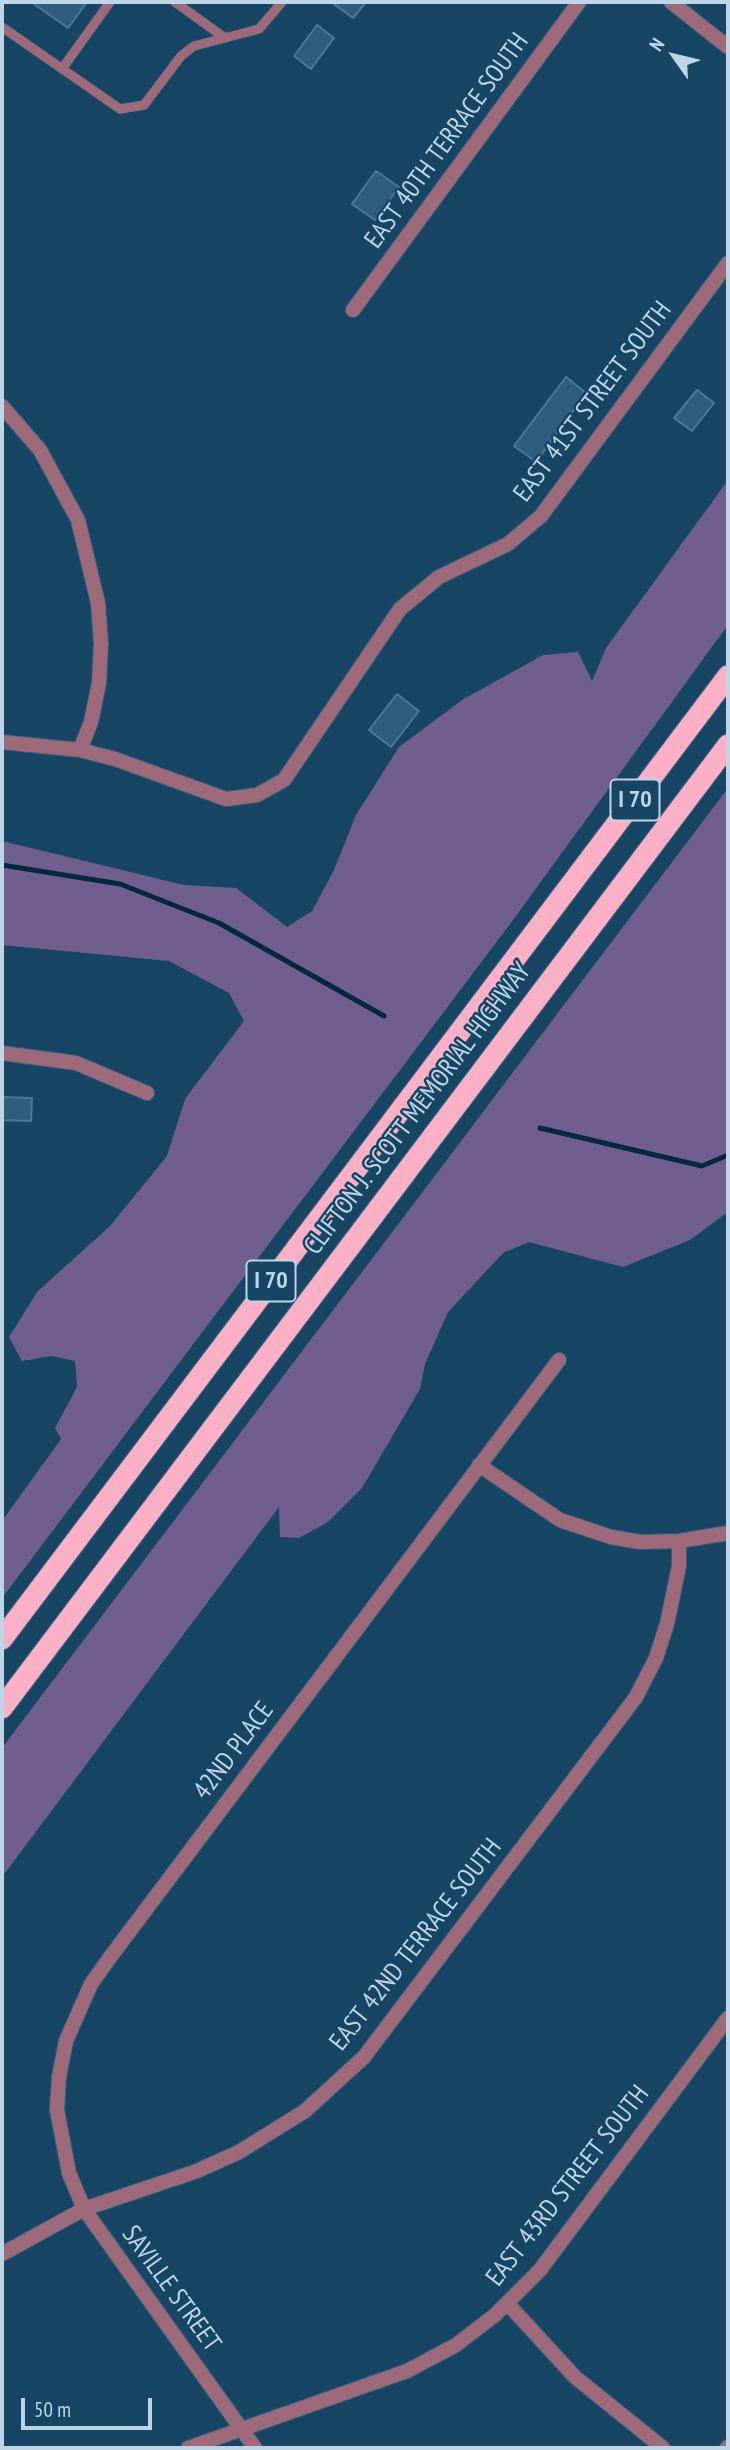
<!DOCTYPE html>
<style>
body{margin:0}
#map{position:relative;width:730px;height:2450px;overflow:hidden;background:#174665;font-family:"PT Sans Narrow",sans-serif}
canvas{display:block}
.frame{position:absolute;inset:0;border:4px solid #bdd5e7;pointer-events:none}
.north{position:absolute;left:639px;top:21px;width:70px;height:70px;-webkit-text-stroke:5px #174665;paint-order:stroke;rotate:304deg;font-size:19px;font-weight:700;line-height:28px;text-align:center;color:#bdd5e7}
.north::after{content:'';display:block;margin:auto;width:24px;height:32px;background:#bdd5e7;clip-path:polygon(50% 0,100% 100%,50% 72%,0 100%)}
.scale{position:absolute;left:21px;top:2398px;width:131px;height:32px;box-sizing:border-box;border:4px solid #bdd5e7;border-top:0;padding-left:9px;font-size:21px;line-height:24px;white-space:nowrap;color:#bdd5e7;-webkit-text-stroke:5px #174665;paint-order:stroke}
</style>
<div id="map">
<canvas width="730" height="2450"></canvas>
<div class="frame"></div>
<div class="north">N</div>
<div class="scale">50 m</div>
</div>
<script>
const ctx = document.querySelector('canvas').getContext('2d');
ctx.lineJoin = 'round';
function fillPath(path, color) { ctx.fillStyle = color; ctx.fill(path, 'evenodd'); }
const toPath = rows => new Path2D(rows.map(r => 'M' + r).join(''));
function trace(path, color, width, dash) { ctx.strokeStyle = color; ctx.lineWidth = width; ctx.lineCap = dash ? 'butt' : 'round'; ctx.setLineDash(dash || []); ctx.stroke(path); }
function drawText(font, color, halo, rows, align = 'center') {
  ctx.font = font + ' "PT Sans Narrow",sans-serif'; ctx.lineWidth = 5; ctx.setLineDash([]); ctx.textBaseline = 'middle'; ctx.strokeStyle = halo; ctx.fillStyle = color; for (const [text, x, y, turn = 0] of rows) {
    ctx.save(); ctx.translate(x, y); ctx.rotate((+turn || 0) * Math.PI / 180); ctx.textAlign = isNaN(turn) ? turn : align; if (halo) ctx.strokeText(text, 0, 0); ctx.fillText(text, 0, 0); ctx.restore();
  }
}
fillPath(toPath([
 [728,480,728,625,510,924,2,1598,2,1521,61,1439,55,1428,77,1387,75,1361,51,1356,22,1361,9,1337,37,1292,110,1226,167,1156,185,1099,244,1021,229,993,169,961,2,945,2,841,184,885,236,888,287,927,312,911,334,870,356,815,399,747,462,700,543,655,578,652,592,681,606,648],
 [728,788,728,1212,690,1240,623,1267,529,1242,503,1253,448,1312,425,1364,420,1389,362,1488,328,1522,299,1538,280,1537,279,1507,2,1877,2,1748]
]), '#705f8e');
trace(toPath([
 [2,865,120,884,219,923,384,1016],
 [540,1128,702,1166,728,1155]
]), '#04283e', 5);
const building = toPath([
 [31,2,87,2,68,28,31,2],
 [331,2,366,2,353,18,331,2],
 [317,25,334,38,311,69,294,56,317,25],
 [376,171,399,187,375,220,352,204,376,171],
 [566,377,586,393,536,462,514,446,566,377],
 [697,390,714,403,692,431,674,418,697,390],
 [397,694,419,711,391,747,369,730,397,694],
 [2,1097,32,1098,31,1121,2,1120,2,1097]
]);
fillPath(building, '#2f5d7d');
trace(building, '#4a799a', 2);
const lane = toPath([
 [175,2,225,38],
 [2,27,120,109,144,105,181,56,194,46,259,29,282,2],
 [62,69,110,2]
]);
const street = toPath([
 [671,2,728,47],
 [353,310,579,2],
 [2,406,40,450,78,520,98,603,101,643,99,683,91,722,80,750],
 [2,742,80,750,115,759,226,799,257,795,284,780,400,609,439,577,508,544,541,516,728,263],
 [2,1053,76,1063,147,1093],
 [479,1465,560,1520,611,1537,640,1542,679,1541,728,1533],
 [2,2254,84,2209,197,2171,239,2152,305,2111,364,2057,636,1697,656,1658,667,1624,679,1566,679,1541],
 [507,2303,575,2377,663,2448],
 [188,2448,407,2371,456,2345,495,2315,540,2270,728,2018],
 [255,2448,84,2209,69,2173,57,2110,59,2077,66,2041,91,1984,111,1956,559,1360],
 [727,2448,728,2447]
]);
const highway = toPath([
 [2,1639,728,676],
 [2,1708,728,745]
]);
trace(lane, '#38637f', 10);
trace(street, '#38637f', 16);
trace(highway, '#38637f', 23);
trace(lane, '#9e6a79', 9);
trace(street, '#9e6a79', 14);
trace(highway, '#fcb0c5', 21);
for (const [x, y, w] of [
 [635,800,49],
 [271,1281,49]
]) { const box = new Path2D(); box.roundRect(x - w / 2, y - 20.5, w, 41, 5); ctx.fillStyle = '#174665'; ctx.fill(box); trace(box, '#bdd5e7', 2); }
drawText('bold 24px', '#bdd5e7', null, [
 ["I 70",635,800],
 ["I 70",271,1281]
]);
drawText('26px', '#bdd5e7', '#174665', [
 ["EAST 40TH TERRACE SOUTH",447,141,-54],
 ["EAST 41ST STREET SOUTH",593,402,-53],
 ["CLIFTON J. SCOTT MEMORIAL HIGHWAY",418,1109,-53],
 ["42ND PLACE",234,1751,-53],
 ["EAST 42ND TERRACE SOUTH",416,1945,-52],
 ["EAST 43RD STREET SOUTH",568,2186,-52],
 ["SAVILLE STREET",171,2289,54]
]);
</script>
